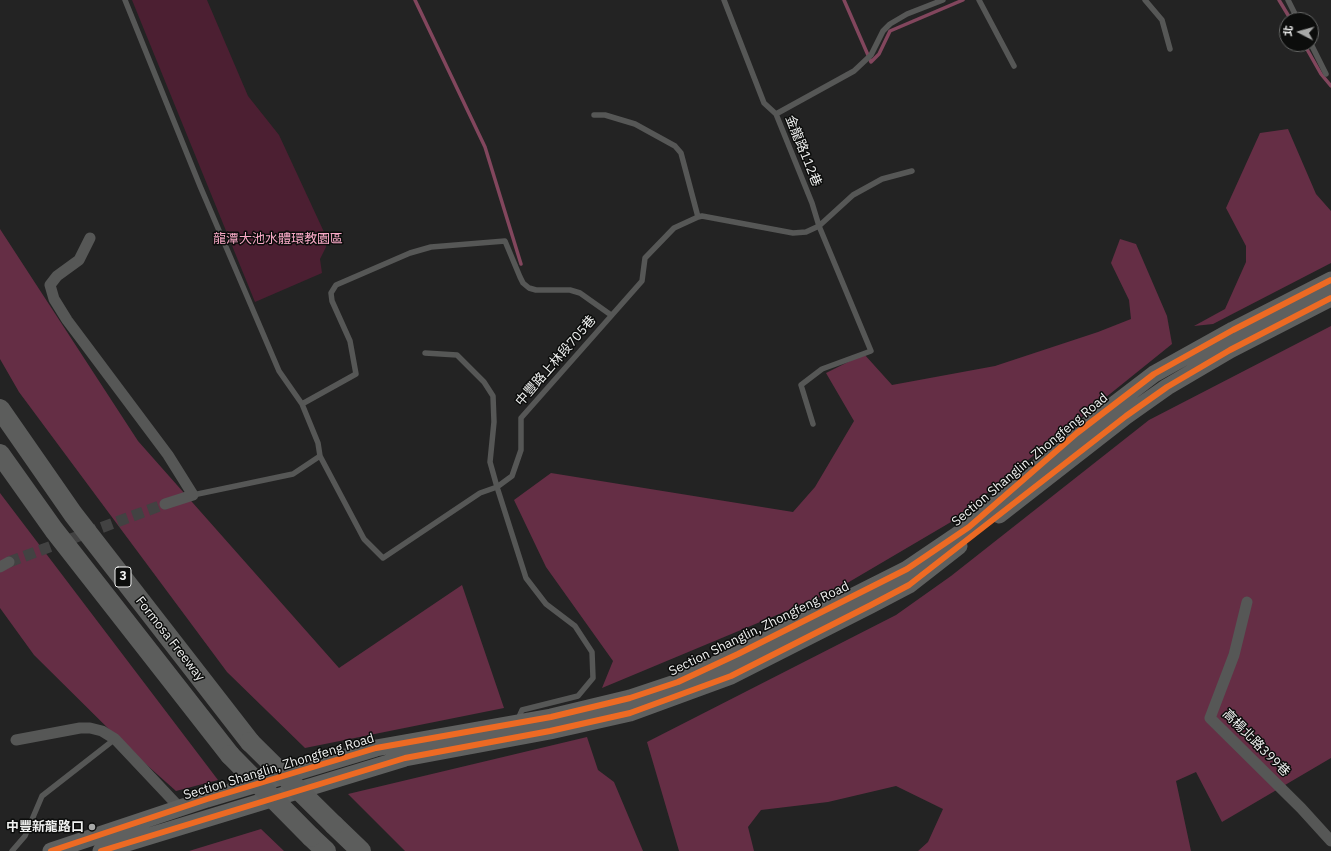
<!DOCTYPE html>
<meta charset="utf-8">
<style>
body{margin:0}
#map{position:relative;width:1331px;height:851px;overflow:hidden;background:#232323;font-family:"IBM Plex Sans","Noto Sans TC",sans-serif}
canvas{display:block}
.north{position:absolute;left:1279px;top:12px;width:40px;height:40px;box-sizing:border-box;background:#0c0d0c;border:1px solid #676867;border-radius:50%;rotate:276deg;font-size:11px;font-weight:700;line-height:16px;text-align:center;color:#f0f1f0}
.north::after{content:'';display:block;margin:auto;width:14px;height:18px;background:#a8a9a8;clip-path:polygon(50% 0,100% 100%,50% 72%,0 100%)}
</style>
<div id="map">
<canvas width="1331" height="851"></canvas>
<div class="north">北</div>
</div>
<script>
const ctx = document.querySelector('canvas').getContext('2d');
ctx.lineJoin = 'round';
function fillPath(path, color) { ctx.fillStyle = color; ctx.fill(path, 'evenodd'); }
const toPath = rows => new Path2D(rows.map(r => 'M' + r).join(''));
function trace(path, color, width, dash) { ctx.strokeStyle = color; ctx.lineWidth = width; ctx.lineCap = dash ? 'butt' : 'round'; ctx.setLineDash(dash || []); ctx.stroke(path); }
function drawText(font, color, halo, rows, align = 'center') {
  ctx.font = font + ' "IBM Plex Sans","Noto Sans TC",sans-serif'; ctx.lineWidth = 3; ctx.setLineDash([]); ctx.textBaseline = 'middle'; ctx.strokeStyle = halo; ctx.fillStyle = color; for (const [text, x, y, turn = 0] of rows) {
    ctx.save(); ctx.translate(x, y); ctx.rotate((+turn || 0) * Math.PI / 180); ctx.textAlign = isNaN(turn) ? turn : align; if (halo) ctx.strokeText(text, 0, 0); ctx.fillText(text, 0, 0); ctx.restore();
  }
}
fillPath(toPath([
 [132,0,207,0,248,96,279,135,324,232,326,247,320,259,322,273,255,302]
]), '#4c1f32');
fillPath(toPath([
 [1288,129,1316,194,1331,211,1331,263,1213,324,1194,326,1225,309,1246,262,1246,246,1226,208,1260,133],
 [0,229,138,441,339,668,462,585,504,708,305,748,227,672,19,392,0,359],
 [1120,239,1136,244,1167,316,1172,344,951,522,832,592,602,688,613,661,546,567,514,500,551,473,793,512,815,487,854,421,826,373,864,354,892,385,995,366,1098,332,1131,319,1129,300,1111,263],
 [1331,326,1331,758,1222,822,1196,772,1176,781,1191,851,918,851,928,842,943,809,896,786,828,802,761,810,748,827,754,851,679,851,647,742,896,615,951,576,1149,420],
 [0,493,218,780,176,791,130,750,34,655,0,608],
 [587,737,598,770,614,782,643,851,405,851,348,794],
 [261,829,284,851,189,851]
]), '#652e45');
trace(toPath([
 [415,0,485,147,521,264],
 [844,0,871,62,879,54,890,31,963,0],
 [1279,0,1291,20],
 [1304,44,1321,74,1331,86]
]), '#82465d', 3.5);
trace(toPath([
 [9,562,165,504]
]), '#424242', 11, [11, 5.5]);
trace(toPath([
 [125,0,200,186,279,371,302,404,318,443,320,456,364,539,383,558,480,493,497,487,490,462,494,422,493,396,484,382,457,355,425,353],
 [979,0,1014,66],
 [1145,0,1162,20,1170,49],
 [1288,0,1298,20],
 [1311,44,1326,74],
 [776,114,854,71,871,55,883,31,890,24,907,14,943,0],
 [594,115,605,115,635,124,675,146,681,153,698,217],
 [302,404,356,374,350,341,332,301,331,293,336,285,410,253,431,247,505,241,520,277,523,283,529,288,536,290,570,290,580,293,611,315],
 [813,424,801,385,822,369,871,351,819,226,853,195,882,179,912,171],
 [193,495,293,474,320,456],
 [518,719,522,710,578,696,593,678,592,652,575,626,546,604,526,578,497,487,512,476,521,450,521,418,642,281,645,258,674,228,698,217,702,216,793,233,806,232,819,226,812,203,776,114,764,103,724,0],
 [12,851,25,836,42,796,115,739]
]), '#565756', 5.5);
trace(toPath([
 [90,238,79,260,57,276,50,285,54,299,67,320,168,455,193,495,165,504],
 [0,567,9,562],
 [1247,602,1234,655,1210,718,1301,808,1331,841],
 [16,740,80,728,90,728,102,731,115,739,180,808]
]), '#565756', 11);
trace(toPath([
 [999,515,1126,416,1167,387,1230,350,1331,298],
 [51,851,207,799,376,748,551,717,630,698,678,682,738,654,907,569,969,527,1077,433,1154,374,1233,330,1331,280],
 [101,851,405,758,550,731,630,713,731,676,871,605,909,585,959,546]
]), '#5f605f', 17);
trace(toPath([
 [0,409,73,514,250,742],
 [0,454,54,530,230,755],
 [334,825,361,851],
 [311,837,326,851]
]), '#5c5d5c', 20);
trace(toPath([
 [250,742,334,825],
 [230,755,311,837]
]), '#5c5d5c', 20);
trace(toPath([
 [51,851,207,799,376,748,551,717,630,698,678,682,738,654,907,569,969,527,1077,433,1154,374,1233,330,1331,280],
 [101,851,405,758,550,731,630,713,731,676,871,605,909,585,1126,416,1167,387,1230,350,1331,298]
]), '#ed6a23', 6);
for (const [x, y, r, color] of [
 [92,827,4,"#a8a9a8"]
]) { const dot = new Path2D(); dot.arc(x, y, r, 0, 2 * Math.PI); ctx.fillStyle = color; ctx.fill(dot); trace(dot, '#0c0d0c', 1.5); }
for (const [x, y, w] of [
 [123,577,16]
]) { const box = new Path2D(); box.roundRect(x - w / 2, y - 10, w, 20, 3); ctx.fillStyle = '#0c0d0c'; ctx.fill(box); trace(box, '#f0f1f0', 1); }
drawText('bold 12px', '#f0f1f0', null, [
 ["3",123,577]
]);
drawText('13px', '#f0f1f0', '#0c0d0c', [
 ["金龍路112巷",803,151,68],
 ["中豐路上林段705巷",556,361,-49],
 ["Section Shanglin, Zhongfeng Road",1030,460,-40],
 ["Section Shanglin, Zhongfeng Road",759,629,-26],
 ["Formosa Freeway",170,639,52],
 ["高楊北路399巷",1256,743,45],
 ["Section Shanglin, Zhongfeng Road",279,767,-17]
]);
drawText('13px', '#f8a9c6', '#0c0d0c', [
 ["龍潭大池水體環教園區",278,239]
]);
drawText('bold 13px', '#f0f1f0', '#0c0d0c', [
 ["中豐新龍路口",84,827]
], 'right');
</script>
